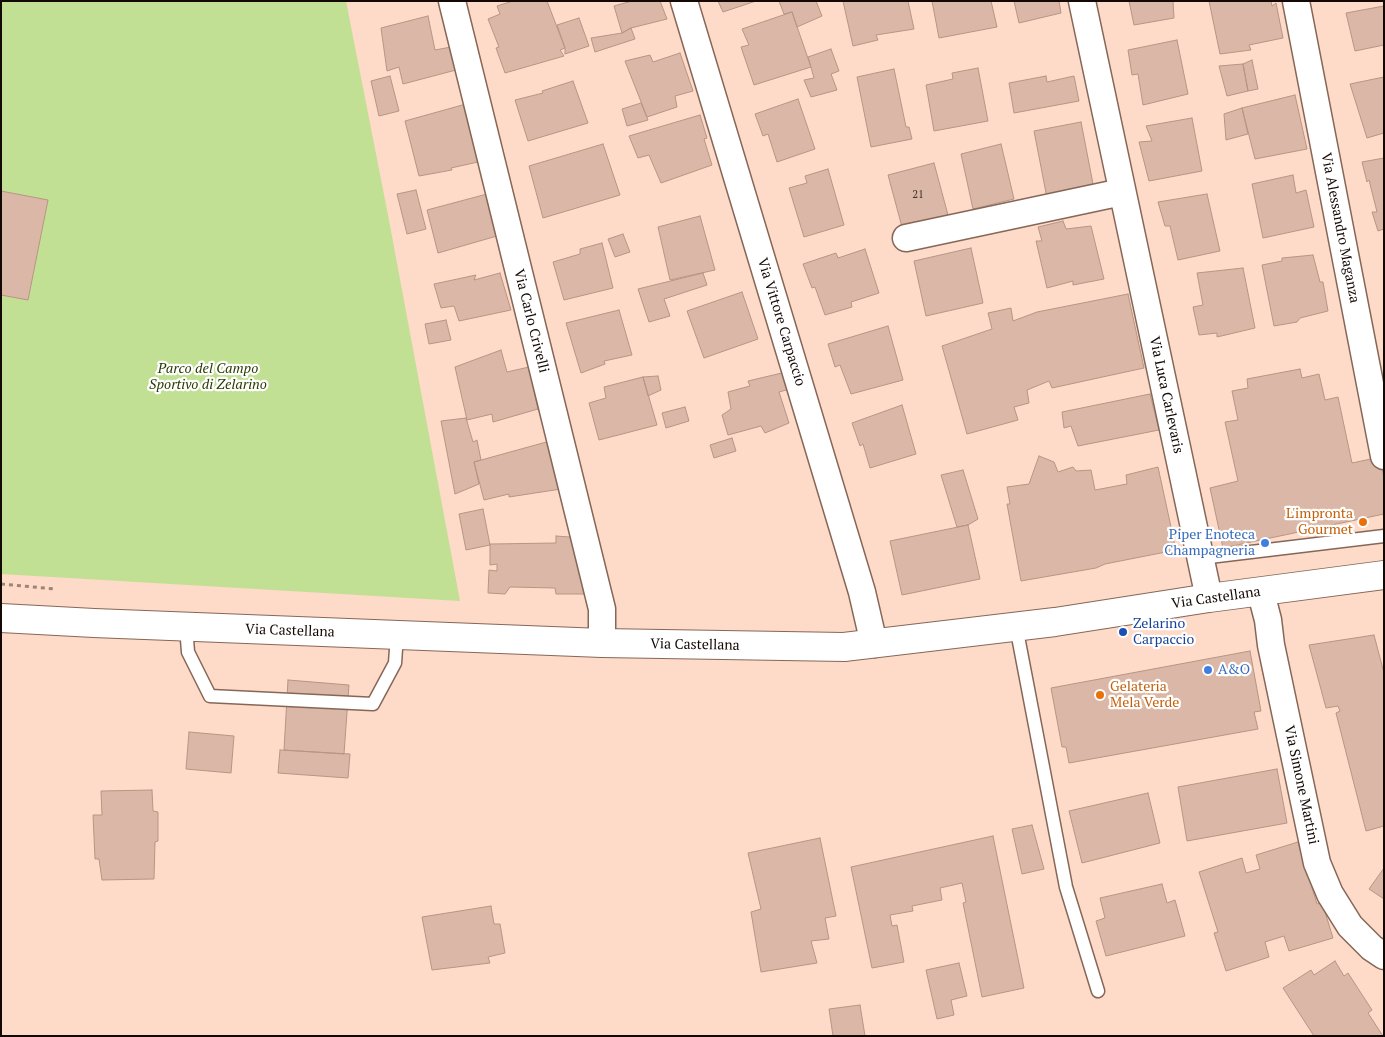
<!DOCTYPE html>
<style>
body{margin:0}
#map{position:relative;width:1385px;height:1037px;overflow:hidden;background:#fedac8;font-family:"PT Serif",serif}
canvas{display:block}
.frame{position:absolute;inset:0;border:2px solid #140804;pointer-events:none}
</style>
<div id="map">
<canvas width="1385" height="1037"></canvas>
<div class="frame"></div>
</div>
<script>
const ctx = document.querySelector('canvas').getContext('2d');
ctx.lineJoin = 'round';
function fillPath(path, color) { ctx.fillStyle = color; ctx.fill(path, 'evenodd'); }
const toPath = rows => new Path2D(rows.map(r => 'M' + r).join(''));
function trace(path, color, width, dash) { ctx.strokeStyle = color; ctx.lineWidth = width; ctx.lineCap = dash ? 'butt' : 'round'; ctx.setLineDash(dash || []); ctx.stroke(path); }
function drawText(font, color, halo, rows, align = 'center') {
  ctx.font = font + ' "PT Serif",serif'; ctx.lineWidth = 4.5; ctx.setLineDash([]); ctx.textBaseline = 'middle'; ctx.strokeStyle = halo; ctx.fillStyle = color; for (const [text, x, y, turn = 0] of rows) {
    ctx.save(); ctx.translate(x, y); ctx.rotate((+turn || 0) * Math.PI / 180); ctx.textAlign = isNaN(turn) ? turn : align; if (halo) ctx.strokeText(text, 0, 0); ctx.fillText(text, 0, 0); ctx.restore();
  }
}
fillPath(toPath([
 [1,1,346,1,388,215,460,601,1,574]
]), '#c1e094');
const building = toPath([
 [513,1,547,1,565,48,560,50,564,56,505,73,496,48,499,47,488,19,500,14,497,6,513,1],
 [632,1,660,1,667,19,631,28,622,33,614,6,632,1],
 [718,1,756,1,723,12,718,1],
 [779,1,816,1,822,16,797,27,792,12,784,14,779,1],
 [843,1,908,1,914,29,876,35,878,40,853,46,843,1],
 [932,1,991,1,997,27,939,38,932,1],
 [1014,1,1059,1,1061,13,1019,23,1014,1],
 [1129,1,1173,1,1174,18,1134,25,1129,1],
 [1209,1,1271,1,1272,6,1276,3,1283,38,1249,45,1251,50,1220,54,1209,1],
 [1384,6,1384,45,1355,51,1346,13,1384,6],
 [792,12,811,67,754,85,741,47,749,45,742,29,792,12],
 [428,16,435,50,451,47,456,70,403,84,399,67,387,71,381,28,428,16],
 [579,18,589,46,565,54,565,48,557,25,579,18],
 [631,28,635,39,595,52,591,38,622,33,631,28],
 [1177,40,1188,94,1143,105,1138,74,1132,75,1128,50,1177,40],
 [831,49,839,71,831,74,837,90,811,97,804,80,814,78,808,57,831,49],
 [680,53,693,91,675,96,677,107,647,117,625,61,650,55,653,62,680,53],
 [1252,60,1258,89,1248,91,1243,64,1252,60],
 [1243,64,1248,91,1227,96,1219,66,1243,64],
 [978,68,988,121,934,131,926,85,953,79,952,73,978,68],
 [894,69,906,127,909,127,912,139,871,147,857,77,894,69],
 [390,76,399,111,379,116,371,81,390,76],
 [1046,76,1047,82,1074,76,1079,101,1014,113,1009,83,1046,76],
 [1384,77,1384,133,1367,138,1350,84,1384,77],
 [573,81,588,123,528,141,515,100,543,93,542,91,573,81],
 [1295,95,1307,149,1255,159,1242,108,1295,95],
 [798,99,815,149,777,162,768,134,763,136,755,114,798,99],
 [641,103,648,120,627,126,622,109,641,103],
 [466,104,478,162,451,168,452,170,419,176,405,121,466,104],
 [1242,108,1248,134,1226,140,1224,114,1242,108],
 [700,115,707,138,704,139,712,165,661,183,649,155,638,158,629,136,700,115],
 [1192,118,1202,171,1149,181,1139,142,1152,141,1146,126,1192,118],
 [1081,122,1094,189,1047,198,1034,131,1081,122],
 [603,144,620,195,543,218,529,166,603,144],
 [1001,144,1014,199,973,209,961,154,1001,144],
 [1384,158,1384,229,1378,231,1372,212,1377,212,1369,180,1367,182,1362,162,1384,158],
 [934,163,948,215,902,227,888,175,934,163],
 [828,169,844,225,804,237,789,188,807,183,805,176,828,169],
 [1293,175,1296,193,1306,190,1314,227,1263,238,1252,184,1293,175],
 [416,190,426,229,407,234,397,194,416,190],
 [1,191,48,200,28,300,1,295,1,191],
 [487,194,497,236,438,253,427,210,487,194],
 [1207,194,1220,251,1178,260,1170,226,1165,226,1158,202,1207,194],
 [700,216,715,270,670,280,658,227,700,216],
 [1063,221,1066,229,1091,226,1104,279,1073,285,1073,281,1047,288,1036,241,1042,241,1038,227,1063,221],
 [623,234,630,252,615,257,608,239,623,234],
 [602,243,613,288,564,300,553,262,580,254,580,249,602,243],
 [971,248,983,303,926,316,914,261,971,248],
 [865,249,879,293,851,302,852,307,825,315,815,287,812,288,803,264,836,253,838,258,865,249],
 [1313,255,1320,282,1323,282,1328,311,1300,318,1297,322,1274,326,1262,265,1282,261,1282,258,1313,255],
 [1243,268,1255,328,1217,337,1217,333,1199,335,1193,307,1203,305,1197,273,1243,268],
 [500,273,511,310,459,321,454,306,441,308,434,284,476,275,474,280,500,273],
 [703,273,707,285,664,299,670,316,649,322,638,289,703,273],
 [742,292,758,339,704,358,687,311,742,292],
 [1128,294,1144,368,1052,388,1049,381,1027,390,1029,403,1014,407,1018,420,967,434,942,346,992,329,988,313,1011,308,1013,321,1037,312,1128,294],
 [619,310,632,355,604,361,605,364,581,373,566,323,619,310],
 [446,320,451,340,429,344,425,324,446,320],
 [888,326,903,380,851,394,840,365,835,367,828,344,888,326],
 [501,350,507,372,529,367,538,409,493,422,492,414,467,420,455,367,501,350],
 [1300,369,1302,378,1319,374,1325,400,1338,397,1352,463,1380,457,1384,478,1384,514,1223,548,1210,488,1238,481,1225,422,1238,420,1232,391,1248,388,1247,379,1300,369],
 [786,372,790,389,779,392,789,423,765,433,761,426,728,435,722,415,731,409,728,392,750,386,748,381,786,372],
 [658,376,661,390,648,396,643,377,658,376],
 [643,377,657,425,599,440,589,403,606,398,604,387,643,377],
 [1150,394,1159,430,1078,446,1071,426,1064,428,1062,412,1150,394],
 [902,405,916,454,870,468,863,444,860,446,852,423,902,405],
 [685,407,689,421,666,428,662,413,685,407],
 [466,418,473,442,477,440,481,460,474,462,479,484,455,494,441,421,466,418],
 [732,438,736,451,714,458,710,445,732,438],
 [550,441,561,489,509,497,509,494,484,500,474,462,550,441],
 [1039,456,1054,462,1058,472,1073,467,1076,471,1091,470,1095,490,1127,484,1126,475,1158,467,1176,550,1105,564,1096,568,1021,581,1007,504,1010,504,1007,487,1029,484,1039,456],
 [963,470,978,519,968,525,957,527,941,475,963,470],
 [483,509,490,545,466,550,459,514,483,509],
 [968,525,980,579,902,595,890,541,968,525],
 [556,536,583,538,587,594,556,594,555,588,510,587,505,594,488,593,489,570,497,571,497,564,490,565,490,544,556,543,556,536],
 [1374,635,1384,673,1384,826,1366,831,1336,713,1340,711,1338,706,1326,708,1309,645,1374,635],
 [1250,651,1261,711,1254,712,1258,729,1069,763,1066,747,1062,747,1051,688,1250,651],
 [288,680,349,685,344,754,284,750,288,680],
 [189,732,234,736,231,773,186,769,189,732],
 [280,750,350,754,348,778,278,773,280,750],
 [1277,769,1287,823,1187,841,1178,787,1277,769],
 [152,790,153,811,158,812,158,841,155,842,154,879,102,880,99,859,95,859,93,815,102,815,101,791,152,790],
 [1148,793,1160,843,1082,863,1069,811,1148,793],
 [1032,825,1044,869,1022,874,1012,829,1032,825],
 [993,836,1024,988,982,997,963,903,966,902,962,883,940,888,942,900,912,906,913,911,890,915,892,926,897,925,904,962,872,968,851,867,993,836],
 [820,838,836,916,825,918,829,939,811,941,817,963,761,972,751,912,761,909,748,853,820,838],
 [1298,842,1317,904,1322,902,1333,938,1289,951,1284,936,1265,942,1269,957,1226,971,1214,933,1218,932,1199,872,1242,858,1246,873,1260,869,1256,855,1298,842],
 [1384,868,1384,899,1369,889,1384,868],
 [1162,884,1167,903,1175,900,1185,936,1106,956,1096,921,1105,918,1100,898,1162,884],
 [491,906,494,924,500,924,505,953,488,957,490,963,432,970,422,917,491,906],
 [1335,961,1344,976,1348,973,1372,1010,1368,1013,1383,1036,1314,1036,1283,988,1311,970,1314,975,1335,961],
 [959,963,967,996,951,1000,954,1015,937,1019,926,970,959,963],
 [860,1005,865,1036,833,1036,829,1009,860,1005]
]);
fillPath(building, '#dab7a6');
trace(building, '#b79585', 1);
const lane = toPath([
 [1201,558,1384,536],
 [186,626,188,652,210,696,373,704,395,663,397,635],
 [1016,626,1066,887,1098,991]
]);
const street = toPath([
 [452,1,602,609,602,643],
 [684,1,862,592,874,644],
 [1082,1,1209,598],
 [1296,1,1384,456],
 [906,238,1122,192],
 [1261,593,1268,620,1271,645,1317,863,1330,894,1350,926,1372,948,1384,956]
]);
const secondary = toPath([
 [1,618,94,623,602,643,844,647,1055,622,1209,598,1384,575]
]);
trace(lane, '#866757', 15);
trace(street, '#866757', 29);
trace(secondary, '#866757', 30);
trace(toPath([
 [1,584,55,589]
]), '#9f8578', 3, [4, 4]);
trace(lane, '#fff', 12);
trace(street, '#fff', 26);
trace(secondary, '#fff', 28);
for (const [x, y, r, color] of [
 [1363,522,5,"#e8710a"],
 [1265,543,5,"#3f7fe0"],
 [1123,632,5,"#1a4fb4"],
 [1208,670,5,"#3f7fe0"],
 [1100,695,5,"#e8710a"]
]) { const dot = new Path2D(); dot.arc(x, y, r, 0, 2 * Math.PI); ctx.fillStyle = color; ctx.fill(dot); trace(dot, '#fff', 2); }
drawText('11px', '#46342c', null, [
 ["21",918,195]
]);
drawText('14px', '#140804', '#fff', [
 ["Via Alessandro Maganza",1340,228,79],
 ["Via Carlo Crivelli",531,321,76],
 ["Via Vittore Carpaccio",781,322,73],
 ["Via Luca Carlevaris",1166,395,78],
 ["Via Castellana",1216,598,-8],
 ["Via Castellana",290,631,2],
 ["Via Castellana",695,645,1],
 ["Via Simone Martini",1301,785,78]
]);
drawText('italic 14px', '#293b00', '#fff', [
 ["Parco del Campo",208,369],
 ["Sportivo di Zelarino",208,385]
]);
drawText('14px', '#c56008', '#fff', [
 ["L'impronta",1353,514],
 ["Gourmet",1353,530],
 ["Gelateria",1110,687,"left"],
 ["Mela Verde",1110,703,"left"]
], 'right');
drawText('14px', '#366cbe', '#fff', [
 ["Piper Enoteca",1255,535],
 ["Champagneria",1255,551],
 ["A&O",1218,670,"left"]
], 'right');
drawText('14px', '#164399', '#fff', [
 ["Zelarino",1133,624],
 ["Carpaccio",1133,640]
], 'left');
</script>
